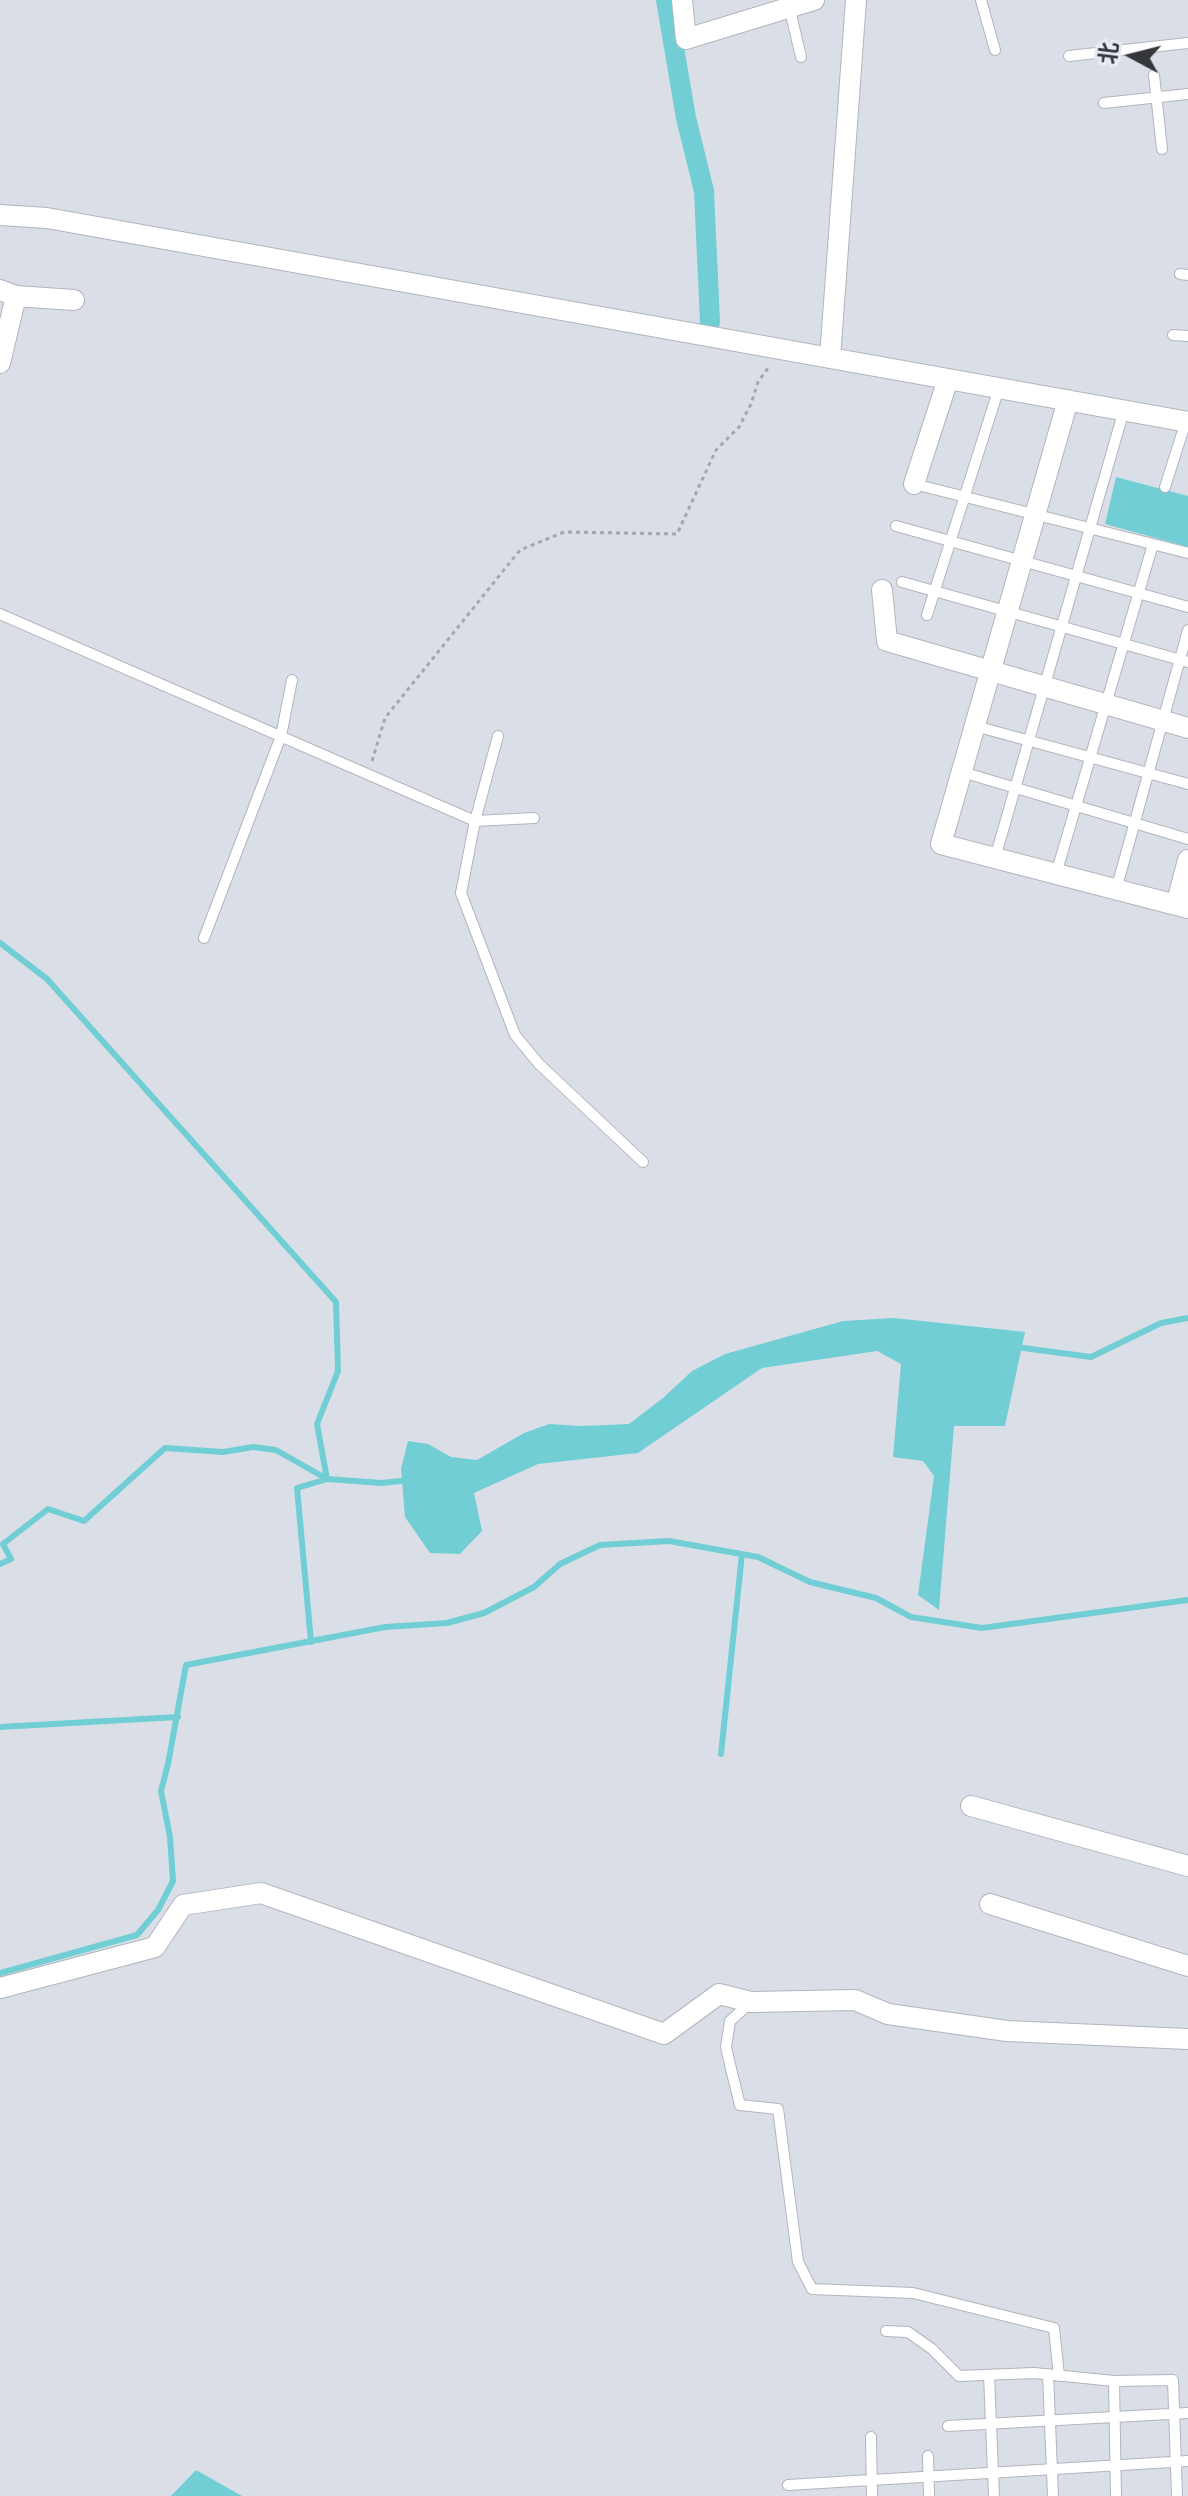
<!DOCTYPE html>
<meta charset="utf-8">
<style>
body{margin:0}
#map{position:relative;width:1188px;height:2496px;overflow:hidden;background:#dadfe7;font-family:Merriweather,"Noto Sans SC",serif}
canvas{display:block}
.north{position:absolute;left:1092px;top:16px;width:80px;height:80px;-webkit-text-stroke:6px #e7ecf5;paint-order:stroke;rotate:277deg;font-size:22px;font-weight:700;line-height:32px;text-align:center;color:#343639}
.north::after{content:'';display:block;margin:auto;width:28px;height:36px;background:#343639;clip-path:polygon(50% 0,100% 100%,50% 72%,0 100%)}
</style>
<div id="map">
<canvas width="1188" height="2496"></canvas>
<div class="north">北</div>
</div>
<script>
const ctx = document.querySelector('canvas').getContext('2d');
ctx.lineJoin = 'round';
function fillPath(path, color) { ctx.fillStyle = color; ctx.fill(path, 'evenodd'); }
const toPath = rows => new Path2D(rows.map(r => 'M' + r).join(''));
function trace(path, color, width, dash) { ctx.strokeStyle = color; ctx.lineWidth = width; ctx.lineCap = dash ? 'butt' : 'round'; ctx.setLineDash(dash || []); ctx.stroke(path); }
fillPath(toPath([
 [1116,477,1188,496,1188,547,1105,524],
 [894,1318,1025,1332,1005,1426,954,1426,939,1610,918,1595,934,1476,923,1461,893,1457,901,1364,877,1351,762,1368,638,1453,538,1464,474,1493,482,1531,460,1554,430,1553,405,1517,401,1469,408,1441,428,1444,451,1457,477,1460,524,1433,549,1424,582,1426,629,1424,663,1398,692,1371,725,1354,843,1321],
 [196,2470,242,2496,171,2496]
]), '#72ced5');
trace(toPath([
 [0,943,47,979,336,1302,338,1371,317,1424,327,1479,382,1483,409,1480],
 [1016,1347,1091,1357,1161,1323,1188,1318],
 [0,1564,11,1559,3,1544,48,1509,84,1521,165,1448,223,1452,253,1447,276,1450,327,1479,297,1488,311,1642],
 [0,1727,178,1717],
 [721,1754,742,1554],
 [0,1973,137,1935,158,1910,173,1881,170,1837,161,1791,168,1764,186,1665,385,1627,447,1623,484,1613,534,1587,560,1564,600,1545,669,1541,758,1557,810,1582,876,1598,911,1617,982,1628,1188,1600]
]), '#72ced5', 6);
trace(toPath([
 [666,0,686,118,704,191,710,322]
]), '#72ced5', 20);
const lane = toPath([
 [981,0,995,50],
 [789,6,801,57],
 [1069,56,1188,43],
 [1154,75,1162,149],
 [1104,103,1188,94],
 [1180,274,1188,275],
 [1173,335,1188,336],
 [914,484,1188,553],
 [1165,487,1186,421],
 [896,526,1188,607],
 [902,582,1188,662],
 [0,614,475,821,461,893,515,1035,539,1064,643,1162],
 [927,615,999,388],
 [975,726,1188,784],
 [498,736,475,821,534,818],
 [962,772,1188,839],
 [995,858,1124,410],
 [1056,874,1153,544],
 [1116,890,1188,630],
 [204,938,281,736,292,680],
 [750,2003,730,2021,726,2047,732,2073,740,2105,778,2109,798,2262,812,2289,913,2293,1054,2328,1059,2376],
 [886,2331,908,2332,932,2349,959,2376,1034,2373,1114,2381,1173,2380,1177,2496],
 [1048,2374,1053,2496],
 [989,2375,994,2496],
 [1114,2381,1116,2496],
 [948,2426,1188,2413],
 [871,2437,872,2496],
 [928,2456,929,2496],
 [788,2485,1188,2461]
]);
const street = toPath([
 [682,0,686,39,814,0],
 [0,215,47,218,1188,422],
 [0,290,16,296,74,300],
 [830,358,856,0],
 [0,363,16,296],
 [1068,400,941,844,1188,908],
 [914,484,948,379],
 [882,590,887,641,1188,728],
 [1176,905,1188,860],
 [971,1806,1188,1866],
 [990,1904,1188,1966],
 [0,1988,155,1947,183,1905,261,1893,664,2034,719,1994,751,2002,855,2000,888,2014,1007,2031,1188,2039]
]);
trace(lane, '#b1b5bd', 12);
trace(street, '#b1b5bd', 22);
trace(toPath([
 [372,761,385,718,520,550,564,532,677,534,716,450,739,427,751,404,758,382,768,368]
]), '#a3a8ae', 3, [4, 4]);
trace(lane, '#fff', 10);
trace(street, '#fff', 20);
</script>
